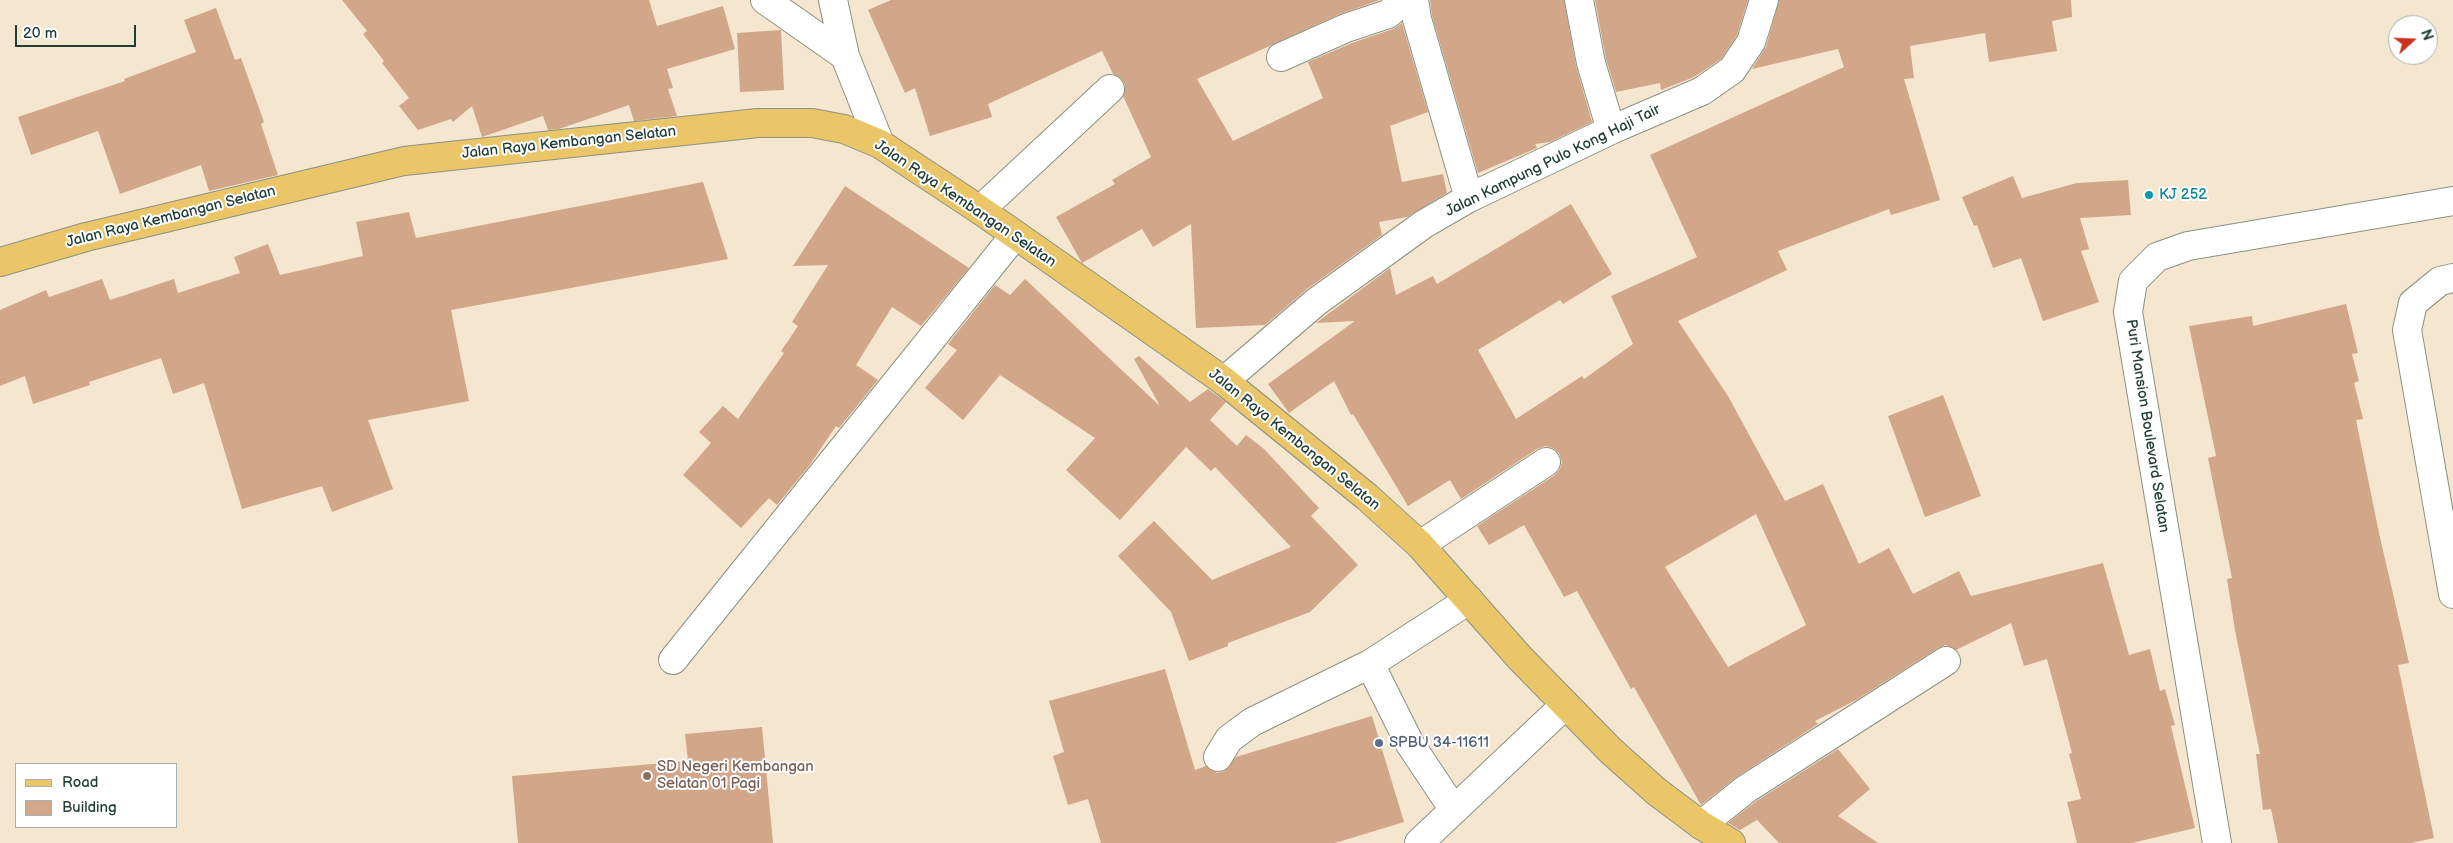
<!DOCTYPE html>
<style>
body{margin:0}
#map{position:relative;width:2453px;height:843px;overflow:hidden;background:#f5e6d0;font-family:"Balsamiq Sans",sans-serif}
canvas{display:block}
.legend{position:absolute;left:15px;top:763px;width:162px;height:65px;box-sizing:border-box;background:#fff;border:1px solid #a5b1ae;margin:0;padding:6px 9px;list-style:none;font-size:15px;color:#1f3d34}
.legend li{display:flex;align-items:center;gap:10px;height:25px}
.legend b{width:25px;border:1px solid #a5b1ae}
.north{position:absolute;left:2388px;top:15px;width:50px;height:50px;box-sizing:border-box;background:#fff;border:1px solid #a5b1ae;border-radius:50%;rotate:70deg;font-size:14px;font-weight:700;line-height:20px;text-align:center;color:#1f3d34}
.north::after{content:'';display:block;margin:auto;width:18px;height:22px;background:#c8321e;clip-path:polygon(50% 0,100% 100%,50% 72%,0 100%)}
.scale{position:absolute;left:15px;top:25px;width:121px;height:22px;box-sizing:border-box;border:2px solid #1f3d34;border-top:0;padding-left:6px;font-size:15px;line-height:18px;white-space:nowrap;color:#1f3d34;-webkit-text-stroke:4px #fff;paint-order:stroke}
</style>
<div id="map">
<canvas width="2453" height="843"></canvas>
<ul class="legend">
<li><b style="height:6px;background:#eac669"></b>Road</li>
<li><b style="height:14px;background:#d2a689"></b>Building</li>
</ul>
<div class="north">N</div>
<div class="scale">20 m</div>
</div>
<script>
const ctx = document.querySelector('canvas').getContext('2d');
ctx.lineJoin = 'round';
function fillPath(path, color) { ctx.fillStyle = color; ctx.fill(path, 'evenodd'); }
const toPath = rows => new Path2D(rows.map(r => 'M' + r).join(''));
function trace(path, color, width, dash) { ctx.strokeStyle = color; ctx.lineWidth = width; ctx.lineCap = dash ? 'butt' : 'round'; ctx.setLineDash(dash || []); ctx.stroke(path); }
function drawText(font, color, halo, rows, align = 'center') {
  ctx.font = font + ' "Balsamiq Sans",sans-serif'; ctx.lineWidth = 4; ctx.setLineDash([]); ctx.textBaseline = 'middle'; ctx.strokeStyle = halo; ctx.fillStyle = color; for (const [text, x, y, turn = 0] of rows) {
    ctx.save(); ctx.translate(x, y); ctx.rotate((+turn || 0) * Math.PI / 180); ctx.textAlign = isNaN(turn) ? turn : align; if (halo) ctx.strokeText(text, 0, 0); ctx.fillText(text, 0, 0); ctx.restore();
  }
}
fillPath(toPath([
 [342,0,649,0,657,26,723,6,735,49,667,69,673,88,668,89,677,116,634,121,629,105,559,129,548,130,543,116,482,137,472,106,453,122,451,119,418,130,399,106,409,98,382,63,384,61,363,34,367,31],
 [891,0,1380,0,1340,14,1197,79,1233,141,1323,98,1308,62,1352,43,1393,29,1402,23,1428,112,1390,126,1402,182,1443,174,1447,193,1407,217,1379,222,1382,235,1307,289,1265,325,1196,328,1191,224,1153,247,1142,229,1082,263,1056,217,1115,184,1112,180,1151,157,1123,96,1125,85,1121,78,1113,74,1102,51,988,104,992,117,930,136,915,88,905,93,868,10],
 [1430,0,1564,0,1576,66,1592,122,1550,142,1535,144,1537,148,1478,173,1432,16],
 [1595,0,1748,0,1737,35,1721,59,1694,77,1661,90,1660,83,1616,92,1606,59],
 [1779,0,2071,0,2072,17,2052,21,2057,51,1989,62,1985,33,1910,46,1914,78,1904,79,1940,200,1891,215,1889,209,1778,251,1787,270,1678,321,1728,396,1785,501,1823,484,1859,564,1889,548,1913,594,1959,571,1971,596,2103,563,2129,655,2150,649,2160,691,2165,689,2175,725,2171,726,2195,828,2132,843,2077,843,2067,802,2081,799,2069,754,2072,753,2047,659,2024,666,2011,623,1956,650,1946,645,1938,648,1856,700,1815,721,1818,724,1738,776,1701,805,1634,687,1631,689,1577,591,1564,597,1524,525,1489,545,1477,526,1555,475,1560,469,1562,462,1559,453,1553,448,1546,446,1537,449,1461,499,1450,480,1408,506,1353,414,1351,415,1334,381,1289,413,1268,384,1355,321,1316,323,1390,268,1396,295,1433,276,1437,284,1571,204,1612,274,1563,304,1560,300,1478,350,1516,419,1582,376,1584,379,1633,344,1611,296,1697,257,1650,155,1844,67,1838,49,1752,69,1766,47],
 [1756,514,1806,625,1728,667,1665,567],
 [216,8,235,60,241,58,264,122,261,124,278,175,209,191,201,165,120,194,98,131,31,155,18,117,125,81,124,79,196,52,184,20],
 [781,30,784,90,740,92,737,33],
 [2013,176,2022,198,2077,183,2128,180,2131,215,2080,218,2089,249,2081,251,2099,302,2043,321,2021,258,1993,268,1977,225,1974,226,1962,197],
 [703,182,728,259,451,310,469,401,368,420,393,489,332,512,322,486,242,509,204,383,173,394,161,358,89,382,90,385,33,404,25,376,0,386,0,310,46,290,49,297,102,279,110,300,174,279,178,293,240,273,234,257,268,244,280,275,363,256,356,222,409,212,416,238],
 [845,186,969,268,921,326,892,307,856,365,878,380,839,428,836,426,809,466,777,505,769,498,741,528,683,475,711,443,699,432,723,406,738,419,784,353,781,351,798,326,792,322,828,265,793,266],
 [1025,279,1160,406,1134,359,1139,356,1190,402,1208,389,1226,402,1210,420,1237,446,1246,435,1264,449,1319,508,1311,516,1358,565,1310,612,1228,643,1228,646,1189,661,1171,612,1118,556,1154,521,1212,580,1291,547,1215,467,1211,471,1186,447,1120,520,1066,470,1095,438,1000,375,963,420,925,388,957,350,948,344,995,285,1010,295],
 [2346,304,2358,353,2352,354,2359,381,2354,383,2363,419,2356,420,2379,533,2409,663,2398,665,2434,838,2411,843,2278,843,2271,809,2263,810,2256,754,2260,754,2235,630,2227,579,2232,578,2208,458,2216,456,2189,326,2252,316,2253,326],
 [1943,395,1981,496,1925,517,1888,416],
 [1165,669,1195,770,1206,766,1217,773,1225,771,1236,757,1372,716,1404,822,1335,843,1101,843,1088,799,1068,805,1053,756,1064,752,1049,701],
 [762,727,773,843,518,843,512,776,688,761,685,734],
 [1838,749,1870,789,1838,816,1878,843,1779,843,1757,820,1740,830,1728,823,1755,802]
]), '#d2a689');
const minor = toPath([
 [765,0,845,56,880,144],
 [833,0,845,56],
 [1414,0,1417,19,1469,198],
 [1579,0,1591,63,1611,130],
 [1281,57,1346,28,1388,14,1405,0],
 [980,210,1110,89],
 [2453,278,2440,281,2413,303,2407,330,2453,594],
 [1224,381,1316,302,1424,224,1469,198,1611,130,1702,91,1732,70,1751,42,1764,0],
 [1420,545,1546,462],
 [673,660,1015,235],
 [1370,664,1410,744,1454,810],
 [1218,757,1229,739,1252,722,1370,664,1469,600],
 [1701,825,1746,789,1946,661],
 [1419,843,1565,705],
 [2217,843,2128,312,2133,281,2157,257,2188,246,2453,201]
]);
const major = toPath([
 [0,262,86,237,404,161,758,123,812,123,844,129,880,144,980,210,1224,381,1367,497,1420,545,1520,658,1611,751,1657,792,1701,825,1731,843]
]);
trace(minor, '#8a9282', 30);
trace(major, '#8a9282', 30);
trace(minor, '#fff', 28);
trace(major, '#eac669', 28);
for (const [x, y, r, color] of [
 [2149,195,5,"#0f9aa8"],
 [1379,743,5,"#5c6f8a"],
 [647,776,5,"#8d6e63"]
]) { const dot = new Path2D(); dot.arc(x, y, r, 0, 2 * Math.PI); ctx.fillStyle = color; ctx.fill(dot); trace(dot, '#fff', 2); }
drawText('15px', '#1f3d34', '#fff', [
 ["Jalan Raya Kembangan Selatan",569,143,-6],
 ["Jalan Kampung Pulo Kong Haji Tair",1553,161,-26],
 ["Jalan Raya Kembangan Selatan",965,204,34],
 ["Jalan Raya Kembangan Selatan",171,217,-14],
 ["Puri Mansion Boulevard Selatan",2147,426,81],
 ["Jalan Raya Kembangan Selatan",1294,440,39]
]);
drawText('15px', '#0d838f', '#fff', [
 ["KJ 252",2159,195]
], 'left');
drawText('15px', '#4e5e75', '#fff', [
 ["SPBU 34-11611",1389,743]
], 'left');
drawText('15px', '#785e54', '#fff', [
 ["SD Negeri Kembangan",657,767],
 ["Selatan 01 Pagi",657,784]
], 'left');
</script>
